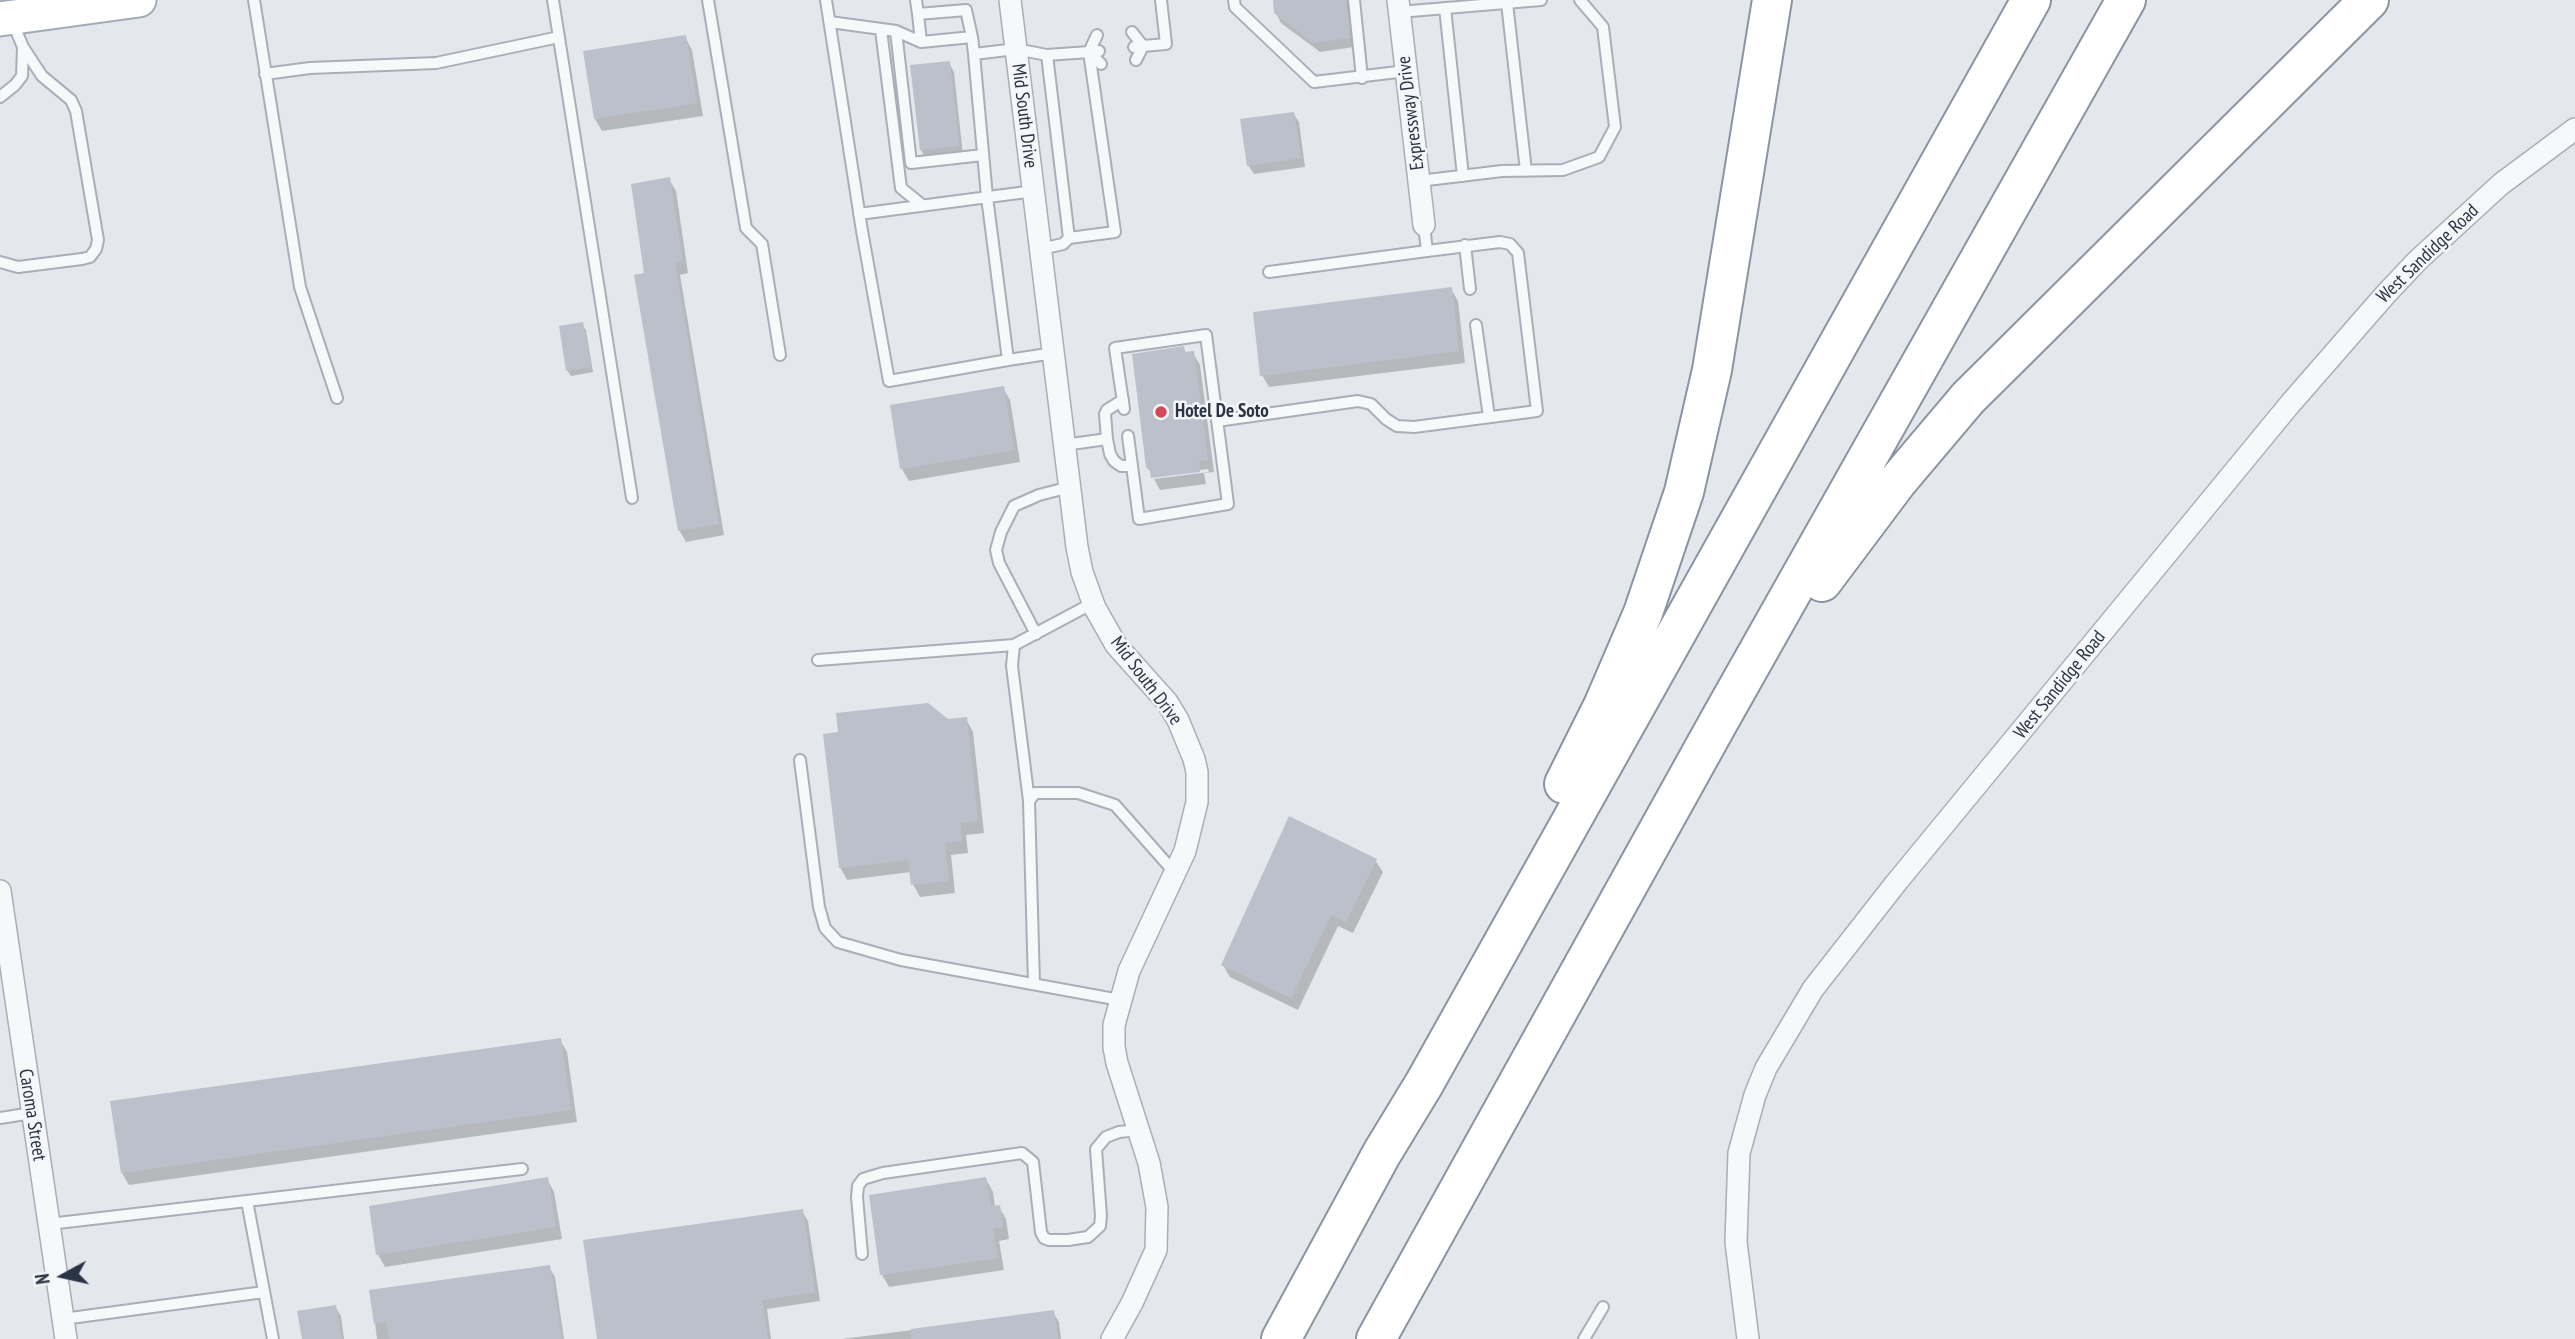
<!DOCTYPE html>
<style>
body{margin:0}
#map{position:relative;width:2575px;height:1339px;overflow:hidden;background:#e4e7ec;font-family:"PT Sans Narrow",sans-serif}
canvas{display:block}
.north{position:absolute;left:28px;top:1241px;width:70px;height:70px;-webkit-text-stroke:5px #f4f6f9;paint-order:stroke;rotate:262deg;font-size:19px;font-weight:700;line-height:28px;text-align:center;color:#2b3445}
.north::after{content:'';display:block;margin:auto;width:24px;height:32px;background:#2b3445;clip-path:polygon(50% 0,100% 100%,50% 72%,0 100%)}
</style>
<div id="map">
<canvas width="2575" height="1339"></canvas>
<div class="north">N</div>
</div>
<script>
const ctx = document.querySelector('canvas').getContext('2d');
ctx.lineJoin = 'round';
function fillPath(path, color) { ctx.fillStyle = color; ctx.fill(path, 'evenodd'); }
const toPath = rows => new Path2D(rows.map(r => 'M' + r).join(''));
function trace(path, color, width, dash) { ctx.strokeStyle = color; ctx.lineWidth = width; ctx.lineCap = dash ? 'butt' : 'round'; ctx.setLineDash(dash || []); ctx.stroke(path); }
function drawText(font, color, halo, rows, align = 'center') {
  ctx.font = font + ' "PT Sans Narrow",sans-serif'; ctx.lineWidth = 5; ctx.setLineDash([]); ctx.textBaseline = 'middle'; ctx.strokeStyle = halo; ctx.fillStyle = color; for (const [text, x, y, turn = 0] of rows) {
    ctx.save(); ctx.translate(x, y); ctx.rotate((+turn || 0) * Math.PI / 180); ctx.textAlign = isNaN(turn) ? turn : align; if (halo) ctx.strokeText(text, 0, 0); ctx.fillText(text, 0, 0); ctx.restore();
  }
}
fillPath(toPath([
 [1275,0,1354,0,1354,47,1320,52,1281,23,1276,13],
 [685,37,692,50,703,116,602,131,595,119,585,53],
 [949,63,954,72,963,155,926,159,921,150],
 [1293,113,1299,122,1305,167,1254,174,1248,165],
 [669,179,676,191,688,273,680,275,724,535,686,542,679,530,646,274],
 [1451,289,1458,301,1465,363,1269,387,1262,375],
 [582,324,586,330,593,372,571,376,567,370],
 [1183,348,1187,354,1193,353,1200,365,1214,472,1204,473,1206,484,1160,490,1154,479,1209,472,1208,469,1153,476,1147,467],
 [1003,388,1010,400,1020,462,909,481,902,469],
 [966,719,973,732,984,833,966,835,968,853,951,855,955,893,920,897,913,884,911,872,847,880,840,867,948,721],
 [1375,860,1383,872,1353,933,1338,926,1298,1010,1230,977,1223,965],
 [560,1040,567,1052,577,1122,129,1185,122,1173],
 [547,1179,554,1192,562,1239,385,1267,378,1255,371,1207],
 [986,1179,993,1192,995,1208,999,1207,1006,1219,1009,1239,999,1241,1004,1270,889,1287,882,1275],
 [802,1211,808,1221,820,1301,767,1309,771,1339,599,1339],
 [549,1267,555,1277,564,1339,377,1339,371,1291],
 [335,1307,341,1316,344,1339,303,1339],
 [1053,1312,1059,1322,1061,1339,842,1339]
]), '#0003');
fillPath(toPath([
 [1273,0,1346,0,1350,38,1313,43,1274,13],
 [686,35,697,103,594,119,583,51],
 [950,61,959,146,920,150,910,65],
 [1294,112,1301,158,1247,166,1240,119],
 [670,177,683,262,675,263,719,524,678,531,634,275,644,273,631,184],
 [1452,287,1459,351,1260,376,1253,312],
 [583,322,591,367,566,371,559,326],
 [1184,346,1185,352,1194,351,1208,460,1199,461,1200,472,1151,478,1150,471,1146,467,1132,354],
 [1004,386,1014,450,900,469,890,405],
 [928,703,948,719,967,717,978,821,960,823,962,841,945,843,949,881,911,885,908,860,839,868,823,734,838,732,836,713],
 [1289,816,1377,859,1346,922,1331,915,1291,998,1221,965],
 [561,1038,571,1110,121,1173,110,1101],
 [548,1177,556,1227,376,1255,369,1206],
 [986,1177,991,1206,1000,1205,1003,1227,993,1229,998,1258,880,1275,869,1195],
 [803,1209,815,1292,762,1300,768,1339,597,1339,583,1240],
 [550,1265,562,1339,389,1339,387,1322,374,1324,369,1290],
 [336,1305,342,1339,302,1339,297,1311],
 [1054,1310,1058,1339,911,1339,911,1329]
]), '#bbc0ca');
const lane = toPath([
 [254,0,300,287,337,398],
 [553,0,632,498],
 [708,0,746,228,762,244,780,355],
 [826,0,862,231,889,381,1008,360,987,197,974,54,1016,49,1047,55,1089,52],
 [916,0,918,14,966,10,972,37],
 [1234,0,1235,7,1314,82,1406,71],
 [1354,0,1362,78],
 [1507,3,1526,171],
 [1445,8,1463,176],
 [1399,12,1541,0],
 [918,14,921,42],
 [830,22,896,31,921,42,972,37,974,54],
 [881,30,901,188,922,205],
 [896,31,911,163,983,155],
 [1132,32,1143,46,1134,47],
 [1099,51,1089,52,1101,64],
 [1047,55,1069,238],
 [1136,60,1143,46,1166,44,1161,0],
 [265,74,310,68,436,63,559,37],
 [0,97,15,85,22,76,23,47],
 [1419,181,1502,171,1563,170,1599,157,1615,127,1603,27,1580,0],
 [859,214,1034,191],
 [1465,245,1470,289],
 [1041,249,1063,244,1069,238,1115,232,1089,52,1097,35],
 [0,262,18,267,82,259,90,257,96,249,98,240,76,111,71,100,42,76,23,47,12,21],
 [1269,272,1427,251],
 [1476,325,1489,417],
 [1008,360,1054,353],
 [1217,421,1358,401,1371,404,1386,419,1397,426,1414,427,1537,411,1518,253,1510,244,1500,242,1427,251,1424,225],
 [1128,436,1132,466],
 [1107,439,1105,414,1107,410,1123,400],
 [1064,445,1107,439,1110,454,1114,461,1121,466,1132,466,1139,519,1228,504,1206,335,1115,348,1124,409],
 [1036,634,999,563,996,550,1001,532,1014,506,1039,495,1070,487],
 [818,660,1014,645],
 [800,760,819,907,825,928,838,942,901,960,1120,1000],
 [1029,801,1035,793,1078,793,1115,805,1175,873],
 [1034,984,1029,801,1012,666,1014,645,1093,603],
 [0,1118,32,1113],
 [247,1201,273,1339],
 [49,1224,522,1169],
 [862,1254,857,1197,858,1186,863,1179,883,1173,1022,1153,1033,1162,1041,1232,1044,1238,1049,1240,1068,1240,1088,1237,1100,1226,1101,1216,1096,1149,1106,1137,1119,1132,1139,1130],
 [63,1319,264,1292],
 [1584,1339,1603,1307]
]);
const street = toPath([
 [1010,0,1077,547,1082,572,1095,608,1116,645,1167,702,1178,720,1194,759,1197,772,1197,802,1185,851,1129,971,1114,1025,1114,1047,1117,1063,1149,1163,1157,1207,1156,1250,1132,1303,1112,1339],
 [1398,0,1424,225],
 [0,891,66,1339],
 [1748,1339,1736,1242,1739,1153,1755,1095,1766,1068,1813,989,1896,883,2290,404,2385,295,2417,261,2501,184,2575,129]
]);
const primary = toPath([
 [0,19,139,0]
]);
const highway = toPath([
 [1822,582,1897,482,1968,398,2369,0],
 [1564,784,1603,706,1643,613,1684,492,1712,370,1772,0],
 [1281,1339,1382,1153,1424,1084,2031,0],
 [1376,1339,1719,721,2126,0]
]);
trace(lane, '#a9aeb7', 14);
trace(street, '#a9aeb7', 24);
trace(primary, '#a3abb8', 37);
trace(highway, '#8b94a3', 42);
trace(lane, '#f7f8fa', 10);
trace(street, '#f7f8fa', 21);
trace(primary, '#fff', 33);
trace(highway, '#fff', 38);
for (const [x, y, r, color] of [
 [1161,412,7,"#d1495b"]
]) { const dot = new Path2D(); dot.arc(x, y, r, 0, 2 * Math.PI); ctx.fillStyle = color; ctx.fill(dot); trace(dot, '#f4f6f9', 2.5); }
drawText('19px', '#2b3445', '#f4f6f9', [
 ["Expressway Drive",1411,113,-97],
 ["Mid South Drive",1024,116,83],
 ["West Sandidge Road",2428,254,-44],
 ["Mid South Drive",1146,681,53],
 ["West Sandidge Road",2060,685,-51],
 ["Caroma Street",32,1115,81]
]);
drawText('bold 19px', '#2b3445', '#f4f6f9', [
 ["Hotel De Soto",1175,412]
], 'left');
</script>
